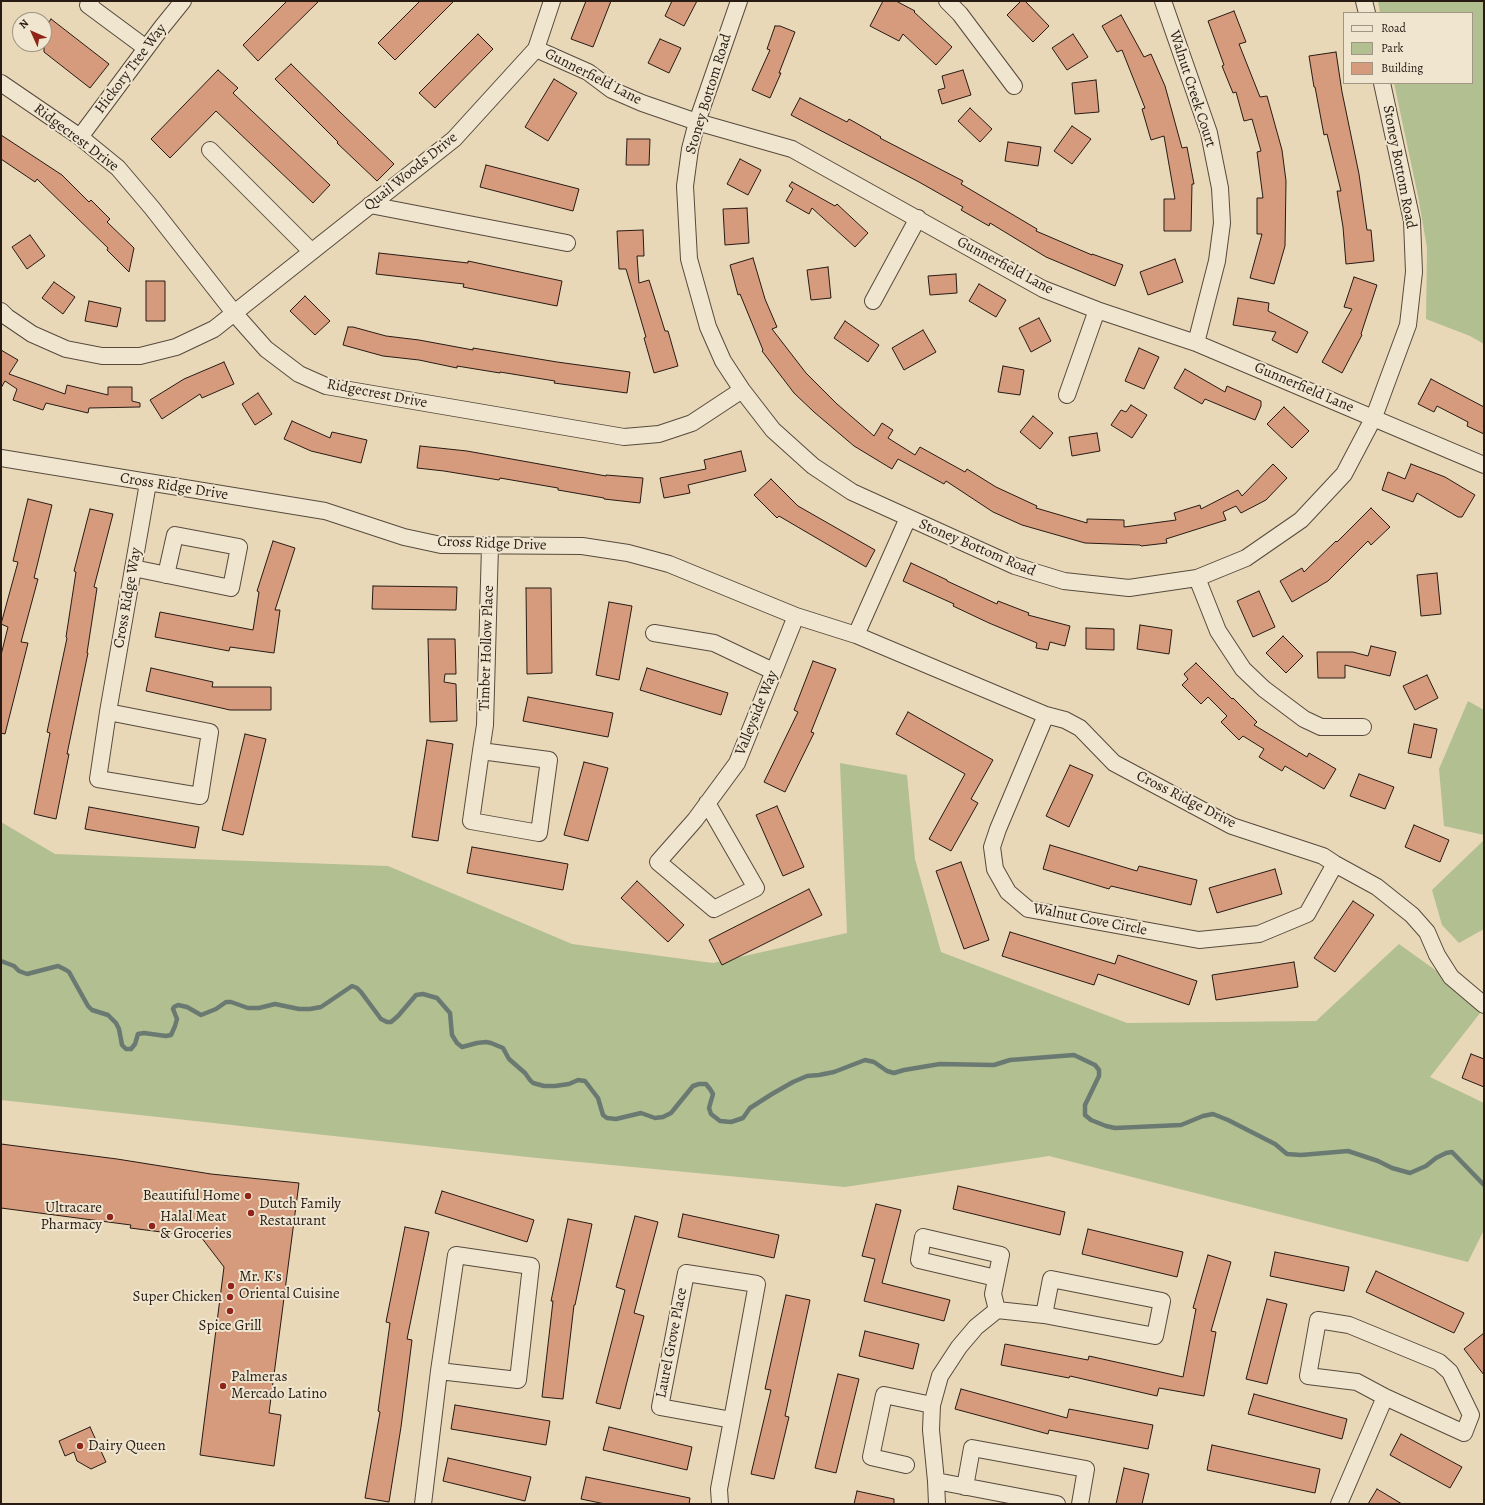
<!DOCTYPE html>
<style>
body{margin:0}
#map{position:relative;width:1485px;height:1505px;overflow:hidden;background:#e8d8b7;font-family:Alegreya,serif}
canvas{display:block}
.frame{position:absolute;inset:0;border:2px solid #271b14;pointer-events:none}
.legend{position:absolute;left:1343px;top:12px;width:130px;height:72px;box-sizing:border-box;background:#f0e6d0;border:1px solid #a09585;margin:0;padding:5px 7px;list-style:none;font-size:12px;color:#271b14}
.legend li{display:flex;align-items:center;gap:8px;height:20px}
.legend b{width:20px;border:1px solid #a09585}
.north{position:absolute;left:12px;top:12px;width:40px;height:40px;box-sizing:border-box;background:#f0e6d0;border:1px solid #a09585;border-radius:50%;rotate:315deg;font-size:11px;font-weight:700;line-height:16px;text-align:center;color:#271b14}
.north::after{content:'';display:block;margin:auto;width:14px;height:18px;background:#8f2418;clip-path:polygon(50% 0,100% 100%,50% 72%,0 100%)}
</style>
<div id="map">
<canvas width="1485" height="1505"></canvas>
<div class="frame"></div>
<ul class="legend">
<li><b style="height:5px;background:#f0e6d0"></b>Road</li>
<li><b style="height:11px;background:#b2bf91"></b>Park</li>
<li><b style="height:11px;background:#d69a7d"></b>Building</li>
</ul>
<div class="north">N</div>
</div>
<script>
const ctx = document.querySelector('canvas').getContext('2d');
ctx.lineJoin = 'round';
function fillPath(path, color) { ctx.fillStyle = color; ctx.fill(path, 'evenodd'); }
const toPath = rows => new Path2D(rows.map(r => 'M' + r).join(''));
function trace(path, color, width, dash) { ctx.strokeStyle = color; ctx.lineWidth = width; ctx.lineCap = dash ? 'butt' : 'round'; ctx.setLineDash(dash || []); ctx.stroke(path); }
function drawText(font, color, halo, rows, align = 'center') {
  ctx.font = font + ' Alegreya,serif'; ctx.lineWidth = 4; ctx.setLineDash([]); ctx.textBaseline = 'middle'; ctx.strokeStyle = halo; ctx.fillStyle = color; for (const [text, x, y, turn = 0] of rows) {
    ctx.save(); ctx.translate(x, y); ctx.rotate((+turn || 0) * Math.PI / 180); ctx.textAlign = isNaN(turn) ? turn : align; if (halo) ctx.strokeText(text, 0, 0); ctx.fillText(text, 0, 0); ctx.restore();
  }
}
fillPath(toPath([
 [1378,1,1484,1,1484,344,1470,336,1426,319,1427,248,1418,196,1394,83,1472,83,1472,13,1380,13],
 [1468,701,1484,710,1484,835,1444,826,1439,769],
 [840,763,907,775,915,859,941,952,1127,1023,1316,1021,1399,944,1484,1005,1484,1008,1430,1077,1484,1103,1484,1230,1468,1262,1049,1156,845,1187,537,1158,1,1100,1,822,55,854,388,866,572,944,713,963,847,933],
 [1484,840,1484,929,1459,943,1442,925,1432,890]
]), '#b2bf91');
trace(toPath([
 [1,961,14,966,19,971,27,974,58,966,66,970,69,972,88,1006,92,1010,108,1015,116,1023,119,1029,122,1045,126,1049,131,1049,135,1044,138,1034,144,1033,166,1036,171,1035,175,1026,177,1019,173,1009,174,1007,178,1005,187,1007,201,1015,216,1009,226,1002,231,1002,248,1008,259,1008,275,1004,299,1009,310,1009,321,1007,352,986,357,988,361,992,381,1019,387,1022,391,1022,398,1016,416,995,423,994,437,998,450,1013,452,1035,457,1043,462,1047,477,1043,486,1042,491,1043,503,1048,509,1059,525,1073,530,1080,533,1083,544,1086,555,1086,569,1084,578,1080,585,1081,598,1098,603,1115,607,1118,616,1119,641,1113,655,1118,663,1117,671,1113,693,1086,699,1084,706,1084,710,1089,713,1094,709,1108,711,1114,720,1121,731,1122,743,1118,750,1108,772,1094,793,1082,807,1076,819,1075,834,1072,865,1060,874,1062,887,1071,894,1073,904,1070,940,1064,994,1065,1010,1060,1074,1055,1095,1065,1099,1070,1099,1076,1085,1105,1085,1115,1091,1120,1106,1126,1115,1128,1181,1125,1203,1116,1213,1114,1228,1120,1275,1144,1287,1154,1301,1155,1348,1151,1378,1161,1392,1168,1410,1173,1426,1166,1436,1158,1446,1153,1452,1152,1484,1185]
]), '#6a7a72', 4.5);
const building = toPath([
 [287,1,319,1,258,61,243,45,287,1],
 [420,1,454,1,395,60,378,43,420,1],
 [586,1,611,1,593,47,571,39,586,1],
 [672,1,697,1,684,26,665,16,672,1],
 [883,1,896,1,915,11,914,12,952,47,936,65,903,34,899,41,870,26,883,1],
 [1021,1,1025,1,1049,26,1033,42,1007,15,1021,1],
 [1234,11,1246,42,1239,44,1260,97,1267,96,1282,150,1286,181,1285,246,1274,284,1250,278,1262,234,1257,234,1257,198,1263,198,1257,152,1261,151,1252,119,1244,121,1236,92,1233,93,1222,66,1224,65,1208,21,1234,11],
 [1121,15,1144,57,1151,54,1165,86,1182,148,1187,147,1194,184,1192,184,1191,231,1164,231,1164,199,1175,199,1164,136,1151,140,1142,109,1145,108,1122,50,1117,52,1102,26,1121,15],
 [51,19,109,64,90,88,44,52,44,29,51,19],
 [775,26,780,26,795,32,779,73,781,73,770,98,752,90,770,50,767,49,775,26],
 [478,34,493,49,435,108,419,93,478,34],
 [1073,34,1088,57,1067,70,1052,48,1073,34],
 [660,39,681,48,669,73,648,63,660,39],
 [1336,52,1342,92,1359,174,1367,230,1371,230,1374,261,1346,264,1343,227,1337,191,1341,191,1327,134,1324,135,1315,87,1314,87,1309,56,1336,52],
 [291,64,341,113,394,164,377,181,337,143,338,142,275,79,291,64],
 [218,70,238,88,233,93,330,185,313,203,216,111,170,158,151,139,218,70],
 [963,70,971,95,942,104,938,90,945,88,942,76,963,70],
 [554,79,577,93,548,141,525,127,554,79],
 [1096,80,1099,112,1075,114,1072,83,1096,80],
 [800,98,847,122,849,119,881,137,880,138,963,181,961,184,1037,229,1036,231,1092,255,1092,254,1123,265,1115,286,1046,257,990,223,989,226,961,210,963,207,919,182,791,115,800,98],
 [970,108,992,129,980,142,958,121,970,108],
 [1072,126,1091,139,1072,164,1054,151,1072,126],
 [1,135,62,175,89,202,91,200,110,219,107,222,134,248,129,272,107,250,108,248,37,179,35,182,1,159,1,135],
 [627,139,650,139,649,165,626,165,627,139],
 [1008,142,1041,147,1038,166,1005,161,1008,142],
 [740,159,761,170,748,195,727,184,740,159],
 [486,165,579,189,573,211,480,187,486,165],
 [792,182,835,206,837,204,868,233,855,247,812,208,809,214,786,201,793,189,789,186,792,182],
 [747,208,749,243,725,245,723,209,747,208],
 [643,230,644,256,637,256,639,283,649,280,665,331,668,331,678,366,654,373,644,338,646,337,626,269,619,269,617,231,643,230],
 [30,235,45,256,27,269,12,247,30,235],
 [379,253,468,263,468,261,562,281,557,306,463,287,464,284,376,274,379,253],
 [753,258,765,299,777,327,772,329,806,373,837,404,874,436,882,423,893,430,888,438,915,455,920,447,965,472,967,469,996,487,1037,506,1036,508,1087,523,1087,519,1124,520,1124,527,1176,520,1174,513,1200,505,1201,509,1238,490,1242,496,1273,464,1287,478,1266,500,1241,513,1236,506,1223,512,1226,520,1166,539,1167,543,1141,546,1140,545,1085,543,1022,525,993,512,946,481,944,484,898,459,892,469,854,446,814,412,794,393,762,351,763,350,740,294,738,295,730,265,753,258],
 [1175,259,1183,282,1148,295,1140,272,1175,259],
 [828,267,831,298,811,300,807,270,828,267],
 [956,274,957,293,930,295,928,276,956,274],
 [1354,277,1377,285,1361,334,1362,335,1342,373,1322,362,1352,309,1344,307,1354,277],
 [146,281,165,281,165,321,146,321,146,281],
 [54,282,75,297,63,314,42,298,54,282],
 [979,284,1006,300,996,317,969,301,979,284],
 [305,296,330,321,315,335,290,311,305,296],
 [1238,298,1269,303,1268,311,1308,332,1297,353,1272,340,1276,332,1233,325,1238,298],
 [89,301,121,308,117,327,85,321,89,301],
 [1039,318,1051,341,1031,352,1019,328,1039,318],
 [845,321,879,345,868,362,834,338,845,321],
 [348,327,353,327,386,336,419,340,473,350,473,348,557,362,630,372,627,393,554,383,555,381,500,372,500,373,457,366,457,368,419,360,383,356,343,345,348,327],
 [923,330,936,352,904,370,892,348,923,330],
 [1139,348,1159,357,1144,389,1125,381,1139,348],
 [1,350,18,360,9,374,65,394,67,385,108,395,108,387,132,387,132,401,140,403,140,407,89,408,88,413,46,403,43,410,13,400,17,389,5,381,1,388,1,350],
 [224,362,234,384,202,398,200,394,162,419,150,400,184,379,224,362],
 [1003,366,1024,370,1020,395,998,392,1003,366],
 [1185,369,1225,392,1227,386,1261,401,1261,406,1255,420,1205,399,1202,404,1174,388,1185,369],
 [1431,379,1484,407,1484,434,1467,426,1468,422,1437,406,1434,412,1418,404,1431,379],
 [258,393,272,414,255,425,242,404,258,393],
 [1131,405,1147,415,1132,438,1111,425,1121,410,1126,412,1131,405],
 [1284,407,1309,431,1292,448,1267,424,1284,407],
 [1033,416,1053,433,1040,449,1020,432,1033,416],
 [292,421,330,438,332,432,367,440,361,463,311,451,284,439,292,421],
 [1097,433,1100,451,1072,456,1069,437,1097,433],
 [420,446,467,451,606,476,606,475,643,478,640,503,604,499,604,498,558,490,558,488,500,478,499,480,444,471,417,468,420,446],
 [741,451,746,471,688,485,690,493,664,498,660,478,706,469,704,460,741,451],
 [1411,464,1445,477,1475,495,1462,517,1458,517,1417,493,1413,502,1382,490,1388,472,1405,479,1411,464],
 [771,479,798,506,875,550,866,567,779,516,777,518,754,495,771,479],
 [28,499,52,505,34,578,38,579,21,642,28,643,5,734,1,733,1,655,8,627,1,624,18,562,13,561,28,499],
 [1371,508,1390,527,1371,545,1368,541,1328,581,1292,602,1280,581,1302,568,1304,572,1336,541,1337,542,1371,508],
 [90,509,113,514,94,587,97,588,87,653,88,653,67,754,69,754,56,819,34,814,50,733,47,732,67,638,66,637,76,572,74,571,90,509],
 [273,541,295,548,275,610,280,610,274,653,230,647,229,651,155,637,160,612,253,630,259,592,257,591,273,541],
 [911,563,947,580,947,581,997,604,998,601,1029,613,1028,615,1070,626,1065,646,1050,642,1048,650,1036,648,1037,643,989,623,953,606,954,604,903,581,911,563],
 [1437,573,1441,614,1421,616,1417,575,1437,573],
 [373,586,457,587,456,610,372,609,373,586],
 [526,588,551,588,552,673,527,674,526,588],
 [1259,591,1275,627,1253,637,1237,601,1259,591],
 [609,602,632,606,619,680,596,675,609,602],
 [1140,625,1172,630,1169,654,1137,649,1140,625],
 [1086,628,1114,629,1114,650,1086,649,1086,628],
 [1283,636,1303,656,1286,673,1266,653,1283,636],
 [428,639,455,639,456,674,445,674,444,682,456,684,457,721,430,722,428,639],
 [1371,646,1396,652,1390,676,1345,665,1345,678,1318,678,1317,652,1353,652,1368,656,1371,646],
 [813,661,836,669,811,732,814,733,785,792,764,782,798,712,794,710,813,661],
 [1196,663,1232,699,1233,698,1257,722,1254,725,1307,757,1309,753,1336,769,1324,789,1285,766,1282,771,1259,757,1264,749,1243,736,1239,740,1221,722,1227,716,1208,697,1201,704,1182,685,1188,679,1184,674,1196,663],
 [151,668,213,682,212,687,271,687,271,710,230,710,146,691,151,668],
 [647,668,728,693,721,715,640,690,647,668],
 [1427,675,1438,698,1415,710,1403,686,1427,675],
 [528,697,613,713,608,737,523,721,528,697],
 [908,712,993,760,971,799,978,803,951,851,929,839,965,774,896,734,908,712],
 [1414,724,1437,729,1431,758,1408,753,1414,724],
 [245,734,266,739,243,835,222,830,245,734],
 [427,740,453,744,438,841,412,837,427,740],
 [584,762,608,768,588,841,564,835,584,762],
 [1070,765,1093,775,1069,827,1046,816,1070,765],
 [1359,774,1394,787,1385,809,1350,796,1359,774],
 [777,806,804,867,783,876,756,815,777,806],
 [89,807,199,827,195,848,85,829,89,807],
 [1414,825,1449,840,1440,862,1405,847,1414,825],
 [1050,845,1137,871,1139,866,1197,880,1191,905,1111,886,1109,889,1043,869,1050,845],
 [472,847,568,864,563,890,467,873,472,847],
 [961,862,989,940,964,949,936,871,961,862],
 [1275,869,1282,894,1217,913,1209,888,1275,869],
 [637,881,684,925,668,942,621,898,637,881],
 [809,889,822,915,722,965,709,940,809,889],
 [1353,901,1374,915,1335,972,1314,958,1353,901],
 [1010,932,1115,964,1118,955,1197,981,1189,1005,1098,974,1094,985,1002,956,1010,932],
 [1294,962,1298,987,1216,1000,1212,975,1294,962],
 [1471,1054,1484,1059,1484,1087,1462,1078,1471,1054],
 [1,1144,117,1159,211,1174,299,1183,269,1413,281,1415,274,1466,200,1455,224,1267,201,1237,130,1228,131,1225,1,1208,1,1144],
 [958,1186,1065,1212,1060,1235,953,1209,958,1186],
 [442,1191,534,1220,527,1242,435,1213,442,1191],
 [876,1204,901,1210,882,1283,950,1300,944,1321,864,1301,875,1259,862,1256,876,1204],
 [683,1214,779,1235,774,1258,678,1237,683,1214],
 [635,1216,658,1222,634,1313,644,1316,620,1409,596,1403,625,1290,616,1287,635,1216],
 [568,1219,592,1224,575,1305,574,1305,563,1399,542,1397,553,1301,551,1301,568,1219],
 [405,1227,429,1232,407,1339,412,1340,401,1427,389,1502,365,1498,380,1412,378,1411,390,1323,386,1322,405,1227],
 [1088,1229,1183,1252,1177,1277,1082,1254,1088,1229],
 [1275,1252,1349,1267,1344,1291,1270,1276,1275,1252],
 [1208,1255,1231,1262,1211,1331,1216,1332,1204,1396,1159,1388,1157,1396,1070,1376,1069,1378,1001,1365,1005,1344,1088,1360,1089,1356,1183,1377,1196,1309,1193,1308,1208,1255],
 [1376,1271,1464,1313,1454,1333,1366,1292,1376,1271],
 [786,1295,810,1300,785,1416,789,1417,774,1479,751,1474,771,1390,765,1389,786,1295],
 [1267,1299,1287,1304,1267,1384,1246,1379,1267,1299],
 [865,1331,919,1344,913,1369,859,1356,865,1331],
 [1484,1333,1484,1375,1464,1349,1484,1333],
 [838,1374,859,1379,836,1473,815,1468,838,1374],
 [961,1389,1067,1418,1069,1409,1153,1425,1148,1449,1049,1430,1048,1434,955,1409,961,1389],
 [1254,1394,1347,1419,1342,1439,1248,1414,1254,1394],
 [455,1405,550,1421,546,1445,451,1429,455,1405],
 [90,1427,106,1462,91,1469,77,1461,74,1452,65,1456,59,1441,90,1427],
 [609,1427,692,1447,687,1470,603,1450,609,1427],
 [1401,1434,1462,1467,1450,1488,1390,1455,1401,1434],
 [1212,1445,1320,1469,1315,1493,1207,1470,1212,1445],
 [448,1458,531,1477,525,1501,443,1481,448,1458],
 [1124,1468,1149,1474,1142,1504,1116,1504,1124,1468],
 [586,1477,690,1498,689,1504,605,1504,581,1499,586,1477],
 [1377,1489,1402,1504,1368,1504,1377,1489],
 [857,1491,894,1499,894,1504,854,1504,857,1491]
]);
fillPath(building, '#d69a7d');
trace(building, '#271b14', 1);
const minor = toPath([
 [91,1,88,5,146,48],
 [739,1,697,122,690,149,685,186,689,259,708,327,723,361,742,390,773,430,813,466,852,492,1015,566,1064,581,1129,588,1197,578,1246,558,1301,520,1344,474,1374,417,1408,325,1414,272,1412,221,1382,83],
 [947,1,960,14,1014,86],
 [1163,1,1209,133,1220,188,1222,223,1217,261,1196,343],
 [1364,1,1367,13],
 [536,49,588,72,612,90,642,103,697,122,792,149,1043,289,1097,310,1196,343,1484,465],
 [1,83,80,137,118,168,152,208,235,314,266,349,299,374,326,386,624,437,659,434,692,423,742,390],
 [80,137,162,27,183,1],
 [210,150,311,251],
 [370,205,567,243],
 [873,301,918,218],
 [1,311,7,317,32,334,66,349,102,356,140,356,176,347,214,329,454,139,536,49,552,1],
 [1067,395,1097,310],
 [1,458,325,511,404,537,441,545,582,546,628,553,669,564,796,616,856,635,1046,715,1065,720,1080,728,1114,763,1232,826,1323,856,1335,864,1377,887,1412,915,1427,932,1437,955,1451,977,1484,1005],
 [133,568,231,588,239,547,175,535,166,575],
 [1197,578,1218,631,1243,669,1264,689,1304,719,1321,727,1363,727],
 [654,633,714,643,773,671],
 [856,635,908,518],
 [108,712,210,732,200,796,98,779,108,712,148,483],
 [1046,715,998,829,992,847,995,869,1008,892,1028,909,1199,940,1259,934,1307,914,1335,864],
 [481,751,549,760,539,833,471,821,481,751,485,725,490,546],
 [707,803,756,888,714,909,658,862,695,820,737,763,796,616],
 [996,1278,919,1260,923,1237,1001,1255,993,1294,997,1310],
 [1318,1320,1349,1325,1439,1362,1450,1372,1471,1415,1464,1433,1385,1397,1357,1382,1308,1376,1318,1320],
 [906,1465,871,1457,884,1395,932,1405],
 [936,1481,1057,1504],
 [965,1487,972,1448,1086,1469,1080,1504],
 [423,1504,439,1371,456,1255,531,1266,518,1380,439,1371],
 [720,1504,719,1489,732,1420,757,1284,686,1273,660,1407,732,1420],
 [937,1504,936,1481,931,1430,932,1405,940,1376,959,1347,976,1327,997,1310,1044,1315,1155,1336,1162,1301,1051,1279,1044,1315],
 [1339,1504,1385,1397]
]);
trace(minor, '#574a3d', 18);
trace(minor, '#f0e6d0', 16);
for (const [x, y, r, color] of [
 [248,1196,4,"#8f2418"],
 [251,1213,4,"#8f2418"],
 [110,1217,4,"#8f2418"],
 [152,1226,4,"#8f2418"],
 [231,1286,4,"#8f2418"],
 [230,1297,4,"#8f2418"],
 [230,1311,4,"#8f2418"],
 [223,1386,4,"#8f2418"],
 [80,1446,4,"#8f2418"]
]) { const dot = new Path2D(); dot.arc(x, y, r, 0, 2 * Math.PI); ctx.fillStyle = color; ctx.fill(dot); trace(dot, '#f0e6d0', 1.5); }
drawText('15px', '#271b14', '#f0e6d0', [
 ["Hickory Tree Way",131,69,-53],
 ["Gunnerfield Lane",593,77,27],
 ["Walnut Creek Court",1192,89,72],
 ["Stoney Bottom Road",709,94,-73],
 ["Ridgecrest Drive",76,138,37],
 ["Stoney Bottom Road",1399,167,79],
 ["Quail Woods Drive",411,172,-39],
 ["Gunnerfield Lane",1005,266,28],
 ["Gunnerfield Lane",1304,388,23],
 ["Ridgecrest Drive",377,394,11],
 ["Cross Ridge Drive",174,487,9],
 ["Cross Ridge Drive",492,544,2],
 ["Stoney Bottom Road",977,548,23],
 ["Cross Ridge Way",128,598,-80],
 ["Timber Hollow Place",487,648,-88],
 ["Valleyside Way",757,713,-68],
 ["Cross Ridge Drive",1186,800,27],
 ["Walnut Cove Circle",1090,920,11],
 ["Laurel Grove Place",672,1343,-79]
]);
drawText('15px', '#271b14', '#f0e6d0', [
 ["Beautiful Home",240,1196,"right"],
 ["Dutch Family",259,1204],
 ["Restaurant",259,1221],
 ["Ultracare",102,1208,"right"],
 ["Pharmacy",102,1225,"right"],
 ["Halal Meat",160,1217],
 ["& Groceries",160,1234],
 ["Mr. K's",239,1277],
 ["Oriental Cuisine",239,1294],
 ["Super Chicken",222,1297,"right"],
 ["Spice Grill",230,1326,"center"],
 ["Palmeras",231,1377],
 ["Mercado Latino",231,1394],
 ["Dairy Queen",88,1446]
], 'left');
</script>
